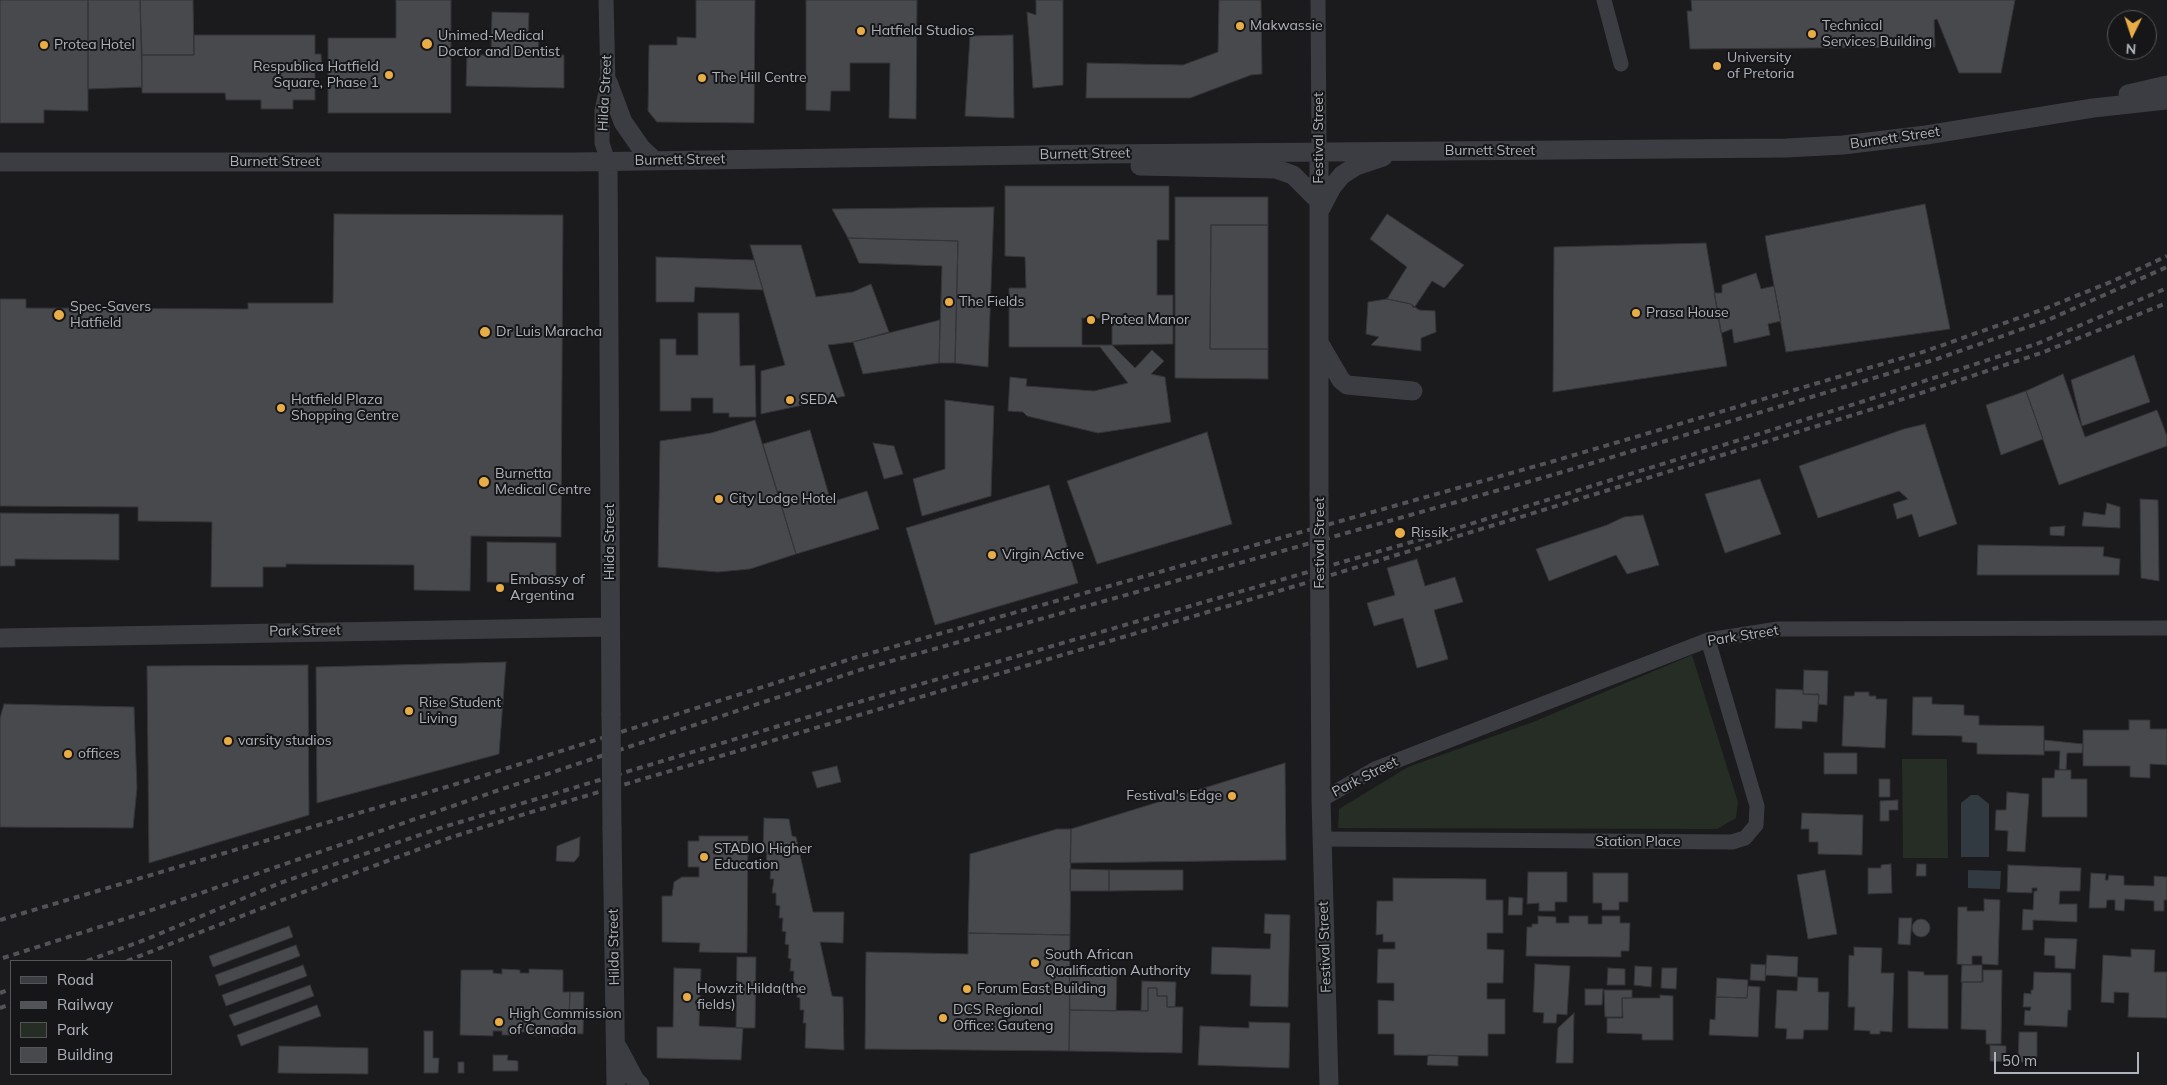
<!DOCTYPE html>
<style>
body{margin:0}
#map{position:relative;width:2167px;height:1085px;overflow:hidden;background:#1b1b1d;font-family:Mulish,sans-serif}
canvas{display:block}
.legend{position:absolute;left:10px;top:960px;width:162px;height:115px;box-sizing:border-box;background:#161618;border:1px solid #535559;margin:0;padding:6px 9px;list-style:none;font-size:15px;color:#aeb3bb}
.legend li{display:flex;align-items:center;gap:10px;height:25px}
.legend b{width:25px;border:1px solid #535559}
.north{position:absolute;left:2107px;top:10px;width:50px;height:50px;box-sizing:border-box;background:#161618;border:1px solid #535559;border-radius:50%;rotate:184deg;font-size:14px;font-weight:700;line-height:20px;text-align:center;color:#aeb3bb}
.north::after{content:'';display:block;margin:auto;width:18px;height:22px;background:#e8ad47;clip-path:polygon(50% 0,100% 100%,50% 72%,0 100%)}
.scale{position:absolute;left:1994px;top:1052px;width:145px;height:22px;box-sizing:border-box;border:2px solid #aeb3bb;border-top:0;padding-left:6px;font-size:15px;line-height:18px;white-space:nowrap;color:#aeb3bb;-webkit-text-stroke:4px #161618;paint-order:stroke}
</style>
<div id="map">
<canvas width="2167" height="1085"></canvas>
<ul class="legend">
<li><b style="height:6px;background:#3c3d42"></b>Road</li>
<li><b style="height:6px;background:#515358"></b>Railway</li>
<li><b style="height:14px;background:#252d25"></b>Park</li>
<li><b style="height:14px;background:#48494d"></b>Building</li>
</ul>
<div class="north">N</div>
<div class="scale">50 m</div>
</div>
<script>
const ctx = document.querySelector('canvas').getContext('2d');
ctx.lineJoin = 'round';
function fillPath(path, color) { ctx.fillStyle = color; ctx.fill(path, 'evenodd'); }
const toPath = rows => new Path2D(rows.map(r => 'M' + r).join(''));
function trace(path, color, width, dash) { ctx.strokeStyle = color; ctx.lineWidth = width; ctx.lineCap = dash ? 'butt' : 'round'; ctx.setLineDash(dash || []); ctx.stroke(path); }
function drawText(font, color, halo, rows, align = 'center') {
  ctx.font = font + ' Mulish,sans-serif'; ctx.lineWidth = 4; ctx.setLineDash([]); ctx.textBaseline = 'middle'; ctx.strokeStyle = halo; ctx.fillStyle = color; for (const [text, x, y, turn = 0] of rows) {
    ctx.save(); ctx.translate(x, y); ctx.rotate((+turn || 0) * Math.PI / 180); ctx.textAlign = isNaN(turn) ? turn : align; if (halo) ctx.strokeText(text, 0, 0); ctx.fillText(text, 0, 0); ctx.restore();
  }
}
fillPath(toPath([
 [1692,655,1738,802,1736,818,1717,829,1338,828,1339,809,1408,767,1533,722],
 [1902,759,1947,759,1948,858,1903,858]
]), '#252d25');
fillPath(toPath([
 [1971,795,1978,795,1989,804,1989,857,1961,857,1961,803],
 [1968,870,2001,871,2000,889,1968,888]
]), '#313a40');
const building = toPath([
 [0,0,88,0,88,111,44,110,44,123,0,123,0,0],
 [88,0,140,0,142,87,88,89,88,0],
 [140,0,193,0,194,55,142,55,140,0],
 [396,0,451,0,451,113,328,113,328,38,396,38,396,0],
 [696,0,755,0,754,123,657,122,648,111,649,45,677,45,677,37,696,38,696,0],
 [806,0,917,0,916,119,889,118,890,63,850,63,850,91,831,91,830,111,806,110,806,0],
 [1036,0,1063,0,1063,85,1033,88,1027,12,1036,15,1036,0],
 [1219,0,1261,0,1262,74,1251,75,1190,98,1086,98,1087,63,1183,65,1218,52,1219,0],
 [1691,0,2015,0,2001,73,1959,73,1937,19,1934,20,1935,47,1690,49,1687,11,1692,11,1691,0],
 [492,12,529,13,528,37,539,37,538,54,564,55,564,88,466,86,467,55,491,55,492,12],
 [194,35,315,35,315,54,321,54,322,70,315,70,315,100,293,100,293,109,261,109,261,100,226,100,225,93,142,93,142,55,194,55,194,35],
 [1013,35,1014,118,965,116,970,36,1013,35],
 [1005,186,1169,186,1169,240,1157,240,1157,295,1173,295,1173,344,1112,345,1135,368,1152,350,1164,361,1151,374,1165,377,1171,422,1098,433,1027,416,1023,412,1008,411,1010,377,1027,379,1026,386,1094,391,1128,383,1100,347,1009,347,1009,288,1026,288,1025,257,1005,256,1005,186],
 [1175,197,1268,197,1268,225,1211,225,1210,349,1268,349,1268,379,1175,378,1175,197],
 [1925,204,1950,329,1786,352,1765,236,1925,204],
 [994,207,988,367,955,363,958,241,848,238,832,209,994,207],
 [334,214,563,215,561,537,471,536,470,591,414,590,414,565,286,564,286,567,263,567,263,587,211,587,212,522,138,521,138,507,0,506,0,299,26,299,26,308,248,309,248,303,333,303,334,214],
 [1387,214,1464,265,1444,288,1432,281,1414,308,1411,304,1387,299,1407,267,1370,239,1387,214],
 [1211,225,1268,225,1268,349,1210,349,1211,225],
 [848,238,958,241,955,363,939,363,942,266,859,263,848,238],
 [1706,243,1727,366,1553,392,1554,247,1706,243],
 [750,245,801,245,816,297,853,292,871,284,889,332,853,342,828,345,845,396,761,414,761,371,785,365,750,245],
 [656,257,754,260,763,290,695,287,694,302,656,302,656,257],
 [1756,273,1761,289,1774,286,1781,321,1768,324,1770,335,1734,343,1732,329,1721,333,1714,293,1722,293,1722,285,1756,273],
 [1387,299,1411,304,1419,310,1435,311,1436,332,1421,338,1421,351,1371,345,1379,337,1366,334,1368,302,1387,299],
 [698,313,739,313,740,366,755,365,756,417,729,417,729,413,713,413,713,398,691,398,691,411,660,411,660,339,676,339,676,355,698,355,698,313],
 [1082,318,1112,318,1112,345,1082,345,1082,318],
 [940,320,939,363,863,374,853,342,940,320],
 [2134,355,2150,402,2082,426,2071,380,2134,355],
 [2063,374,2085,437,2157,410,2167,436,2167,446,2059,485,2026,391,2063,374],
 [2026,391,2043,439,2001,455,1986,405,2026,391],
 [945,400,994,406,991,496,922,516,913,479,945,469,945,400],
 [755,420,796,554,750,569,718,572,658,567,660,441,711,433,755,420],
 [1925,424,1957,524,1919,537,1912,514,1897,519,1893,504,1908,499,1899,491,1818,518,1799,466,1904,429,1925,424],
 [810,430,831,502,867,491,879,529,796,554,763,444,810,430],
 [1207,432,1232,524,1097,564,1067,481,1207,432],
 [873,443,894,446,903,474,884,479,873,443],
 [1760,479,1781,534,1725,553,1705,494,1760,479],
 [1049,485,1078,583,935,625,906,528,1049,485],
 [2140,499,2158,500,2159,581,2141,578,2140,499],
 [2107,503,2120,507,2120,528,2082,526,2084,512,2105,515,2107,503],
 [0,513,119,514,119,560,15,559,15,566,0,566,0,513],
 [1643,515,1659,565,1627,574,1616,555,1549,581,1536,549,1607,525,1624,517,1643,515],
 [2065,526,2064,536,2050,535,2050,527,2065,526],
 [487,542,556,543,556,583,487,582,487,542],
 [1978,545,2104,547,2103,556,2120,559,2119,575,1977,575,1978,545],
 [1417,559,1425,586,1455,577,1463,602,1434,610,1448,659,1417,668,1403,618,1374,626,1367,603,1395,595,1387,568,1417,559],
 [506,662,499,754,317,803,316,667,506,662],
 [308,665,309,815,149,863,147,666,308,665],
 [1804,670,1828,671,1827,705,1818,704,1819,694,1803,694,1804,670],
 [1776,689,1803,690,1803,694,1819,695,1817,722,1802,721,1802,729,1775,728,1776,689],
 [1855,692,1869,692,1869,696,1876,696,1876,699,1887,699,1885,748,1842,746,1844,696,1854,696,1855,692],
 [1913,697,1932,697,1932,704,1964,705,1964,715,1979,716,1979,725,2044,726,2044,755,1977,754,1977,743,1962,742,1962,736,1912,735,1913,697],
 [4,704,134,707,137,788,133,828,0,827,0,718,4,704],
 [2129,720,2150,720,2150,729,2167,729,2167,765,2150,764,2150,778,2130,777,2130,766,2083,766,2083,730,2129,730,2129,720],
 [2044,740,2083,744,2082,753,2067,753,2066,770,2059,769,2060,751,2044,751,2044,740],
 [1824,753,1857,753,1857,774,1824,774,1824,753],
 [1285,763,1286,860,1070,863,1071,829,1285,763],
 [837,766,841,782,817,788,812,772,837,766],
 [2055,770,2071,770,2071,779,2087,779,2087,817,2042,817,2042,778,2054,778,2055,770],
 [1879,779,1890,779,1890,797,1879,797,1879,779],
 [2007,792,2029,794,2025,852,2007,851,2008,831,1995,830,1996,810,2006,810,2007,792],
 [1898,800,1898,810,1889,810,1889,821,1880,821,1880,801,1898,800],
 [1802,813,1863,815,1862,855,1818,854,1818,842,1809,842,1809,829,1801,829,1802,813],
 [764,818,789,819,792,836,796,837,813,912,844,912,843,943,820,942,832,996,843,997,844,1050,805,1048,806,1023,803,1023,804,1010,800,1010,800,998,797,997,797,985,793,985,794,971,790,971,791,959,788,958,789,945,785,944,786,932,782,931,783,918,779,918,780,906,776,905,776,893,772,893,774,879,770,879,771,866,766,866,767,852,763,852,764,818],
 [1057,829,1071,829,1070,935,968,933,970,854,1057,829],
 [699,836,748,836,747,953,699,952,700,943,662,942,662,896,672,896,674,882,682,877,699,877,699,867,688,867,688,841,699,841,699,836],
 [580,837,579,856,574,862,556,861,557,846,580,837],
 [1891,864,1892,893,1868,894,1868,868,1881,868,1881,865,1891,864],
 [1917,864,1926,864,1926,876,1916,876,1917,864],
 [2008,865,2081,868,2080,891,2060,891,2059,904,2077,904,2077,922,2033,920,2033,930,2022,930,2023,909,2033,910,2034,891,2037,891,2037,888,2032,888,2032,893,2007,892,2008,865],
 [1070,869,1109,870,1109,891,1070,891,1070,869],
 [1109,870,1183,870,1183,890,1109,891,1109,870],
 [1825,870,1837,934,1808,939,1797,875,1825,870],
 [1528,872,1567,872,1567,902,1555,902,1555,911,1539,911,1539,903,1527,904,1528,872],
 [1593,873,1628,873,1628,902,1619,902,1619,910,1602,910,1602,903,1593,903,1593,873],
 [2091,873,2106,874,2105,880,2108,880,2109,875,2124,876,2124,885,2154,886,2154,876,2167,877,2167,900,2164,900,2164,911,2154,911,2154,901,2125,899,2124,911,2115,910,2115,900,2107,900,2106,908,2089,908,2091,873],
 [1393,878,1486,879,1486,900,1503,900,1503,933,1487,933,1487,949,1504,950,1503,983,1487,983,1487,999,1505,999,1505,1034,1488,1034,1488,1056,1394,1055,1394,1034,1378,1034,1378,1000,1394,1001,1394,983,1377,983,1378,949,1395,949,1395,942,1383,942,1383,934,1376,935,1377,901,1393,901,1393,878],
 [1509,897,1523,898,1522,915,1508,915,1509,897],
 [1984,899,2000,900,1998,965,1982,964,1982,956,1972,956,1972,965,1957,964,1958,907,1967,907,1967,911,1984,911,1984,899],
 [1265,914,1290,915,1288,1007,1250,1006,1251,975,1211,974,1212,947,1270,949,1271,934,1264,933,1265,914],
 [1538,916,1556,917,1556,923,1569,923,1569,916,1588,916,1588,924,1602,924,1602,916,1620,916,1620,923,1630,923,1629,951,1621,951,1621,957,1526,956,1527,927,1532,927,1532,924,1538,924,1538,916],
 [1899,918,1912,918,1910,945,1898,944,1899,918],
 '1912 928a9 9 0 1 1 18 0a9 9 0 1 1-18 0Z',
 [289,926,293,937,213,967,209,956,289,926],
 [968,933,1070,935,1069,1051,865,1049,866,952,968,954,968,933],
 [2045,938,2077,939,2075,969,2055,968,2055,956,2044,955,2045,938],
 [296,945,300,956,219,986,215,975,296,945],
 [1854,947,1882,948,1881,973,1894,973,1892,1032,1880,1031,1880,1034,1870,1034,1870,1031,1854,1030,1855,1007,1848,1007,1849,955,1854,956,1854,947],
 [2131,949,2155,950,2154,972,2167,972,2167,1018,2128,1017,2129,993,2114,992,2114,1003,2101,1002,2103,955,2131,957,2131,949],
 [1767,955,1798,957,1797,977,1765,975,1767,955],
 [737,957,756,957,755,1028,736,1028,737,957],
 [1535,964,1570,966,1567,1015,1557,1014,1556,1023,1543,1023,1544,1013,1533,1012,1535,964],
 [1751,964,1766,965,1765,981,1750,980,1751,964],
 [303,965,307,976,226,1006,222,995,303,965],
 [1962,965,1982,965,1982,982,1961,982,1962,965],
 [1635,966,1652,967,1651,987,1634,985,1635,966],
 [674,968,701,969,699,1026,743,1028,741,1060,657,1058,657,1027,673,1027,674,968],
 [1069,968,1117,970,1116,1011,1070,1010,1069,968],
 [1608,968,1625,969,1625,985,1607,985,1608,968],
 [1662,968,1677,968,1676,989,1661,988,1662,968],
 [502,969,520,970,520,973,529,973,529,969,563,970,563,992,570,992,569,1018,564,1017,563,1036,529,1035,529,1032,521,1032,521,1035,502,1035,502,1031,493,1031,493,1036,460,1035,461,970,493,970,493,973,502,974,502,969],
 [1983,970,2002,970,2001,1044,1986,1044,1986,1030,1961,1029,1962,982,1983,982,1983,970],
 [1908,971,1924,972,1924,975,1948,975,1948,1029,1908,1028,1908,971],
 [2034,972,2071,973,2071,1010,2068,1010,2067,1027,2024,1025,2025,1010,2030,1011,2031,1007,2023,1007,2024,993,2031,994,2031,990,2033,990,2034,972],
 [1798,977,1818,978,1818,992,1829,992,1828,1030,1804,1030,1803,1039,1786,1039,1787,1029,1775,1028,1777,990,1797,991,1798,977],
 [1717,978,1748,980,1747,998,1716,997,1717,978],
 [1142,981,1176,982,1175,1007,1167,1007,1167,996,1157,996,1157,988,1148,988,1148,1011,1141,1011,1142,981],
 [310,985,314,996,234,1026,229,1015,310,985],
 [1748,986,1760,987,1758,1037,1709,1035,1710,1019,1715,1020,1716,997,1747,998,1748,986],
 [1148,988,1157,988,1157,996,1167,996,1167,1007,1183,1007,1182,1053,1069,1051,1070,1010,1148,1011,1148,988],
 [1585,989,1603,989,1602,1005,1585,1005,1585,989],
 [1604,990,1632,990,1632,998,1622,998,1622,1017,1605,1017,1604,990],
 [570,992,584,992,583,1034,563,1033,564,1017,569,1018,570,992],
 [1660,995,1673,996,1673,1040,1642,1040,1642,1034,1607,1033,1607,1018,1623,1018,1622,998,1660,998,1660,995],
 [317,1005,321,1016,241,1046,237,1035,317,1005],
 [1574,1013,1573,1063,1556,1063,1558,1028,1574,1013],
 [1249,1022,1290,1023,1289,1068,1198,1065,1200,1026,1249,1028,1249,1022],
 [424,1031,433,1031,433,1058,439,1058,438,1073,424,1073,424,1031],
 [2019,1032,2037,1032,2037,1062,2018,1062,2019,1032],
 [1990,1045,2006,1046,2006,1062,1990,1061,1990,1045],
 [279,1046,368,1048,368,1074,278,1073,279,1046],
 [493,1055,508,1055,507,1060,518,1061,518,1071,493,1071,493,1055],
 [1428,1055,1458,1056,1458,1066,1427,1065,1428,1055],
 [458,1062,464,1062,464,1073,458,1073,458,1062]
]);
fillPath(building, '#48494d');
trace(building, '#353539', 1);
trace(toPath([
 [606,0,608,82,602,111,602,143,608,161],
 [1318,0,1319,151],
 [1604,0,1621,64],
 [1321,800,1375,769,1708,640,1778,629,2167,628],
 [1322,839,1732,842,1745,838,1756,825,1757,806,1708,640]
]), '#3c3d42', 15);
trace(toPath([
 [608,82,623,122,641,148,655,161],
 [2128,94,2167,85],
 [1319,151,1319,495],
 [608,161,611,714],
 [0,162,576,162,1100,154,1786,148,1843,145,1926,135,2093,108,2167,100],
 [1140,166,1276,169,1293,175,1320,202],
 [1321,208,1332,187,1342,175,1356,166,1383,157],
 [1321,346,1341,380,1347,385,1413,391],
 [1320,634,1321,800,1329,1085],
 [0,638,610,627],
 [612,829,616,1085],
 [618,1048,635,1080,640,1085]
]), '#3c3d42', 19);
trace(toPath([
 [0,920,473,779,857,657,1554,461,1926,351,2044,309,2113,281,2167,256],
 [3,958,143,913,502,789,863,669,1556,474,1937,359,2048,320,2167,267],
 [87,961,147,939,280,883,437,829,845,706,1422,539,1858,403,2039,343,2167,288],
 [127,961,285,899,449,838,528,813,1289,588,1879,407,2041,353,2167,303],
 [0,993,11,989],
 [0,1008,11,1004]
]), '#515358', 4, [6, 5]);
trace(toPath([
 [1319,495,1320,634],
 [611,714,612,829]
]), '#3c3d42', 19);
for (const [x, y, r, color] of [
 [1240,26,5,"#e8ad47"],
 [861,31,5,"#e8ad47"],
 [1812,34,5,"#e8ad47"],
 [427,44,6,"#e8ad47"],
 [44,45,5,"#e8ad47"],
 [1717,66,5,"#e8ad47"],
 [389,75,5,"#e8ad47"],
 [702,78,5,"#e8ad47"],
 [949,302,5,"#e8ad47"],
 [1636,313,5,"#e8ad47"],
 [59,315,6,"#e8ad47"],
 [1091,320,5,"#e8ad47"],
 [485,332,6,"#e8ad47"],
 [790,400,5,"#e8ad47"],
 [281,408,5,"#e8ad47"],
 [484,482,6,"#e8ad47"],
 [719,499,5,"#e8ad47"],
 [1400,533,6,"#e8ad47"],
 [992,555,5,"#e8ad47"],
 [500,588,5,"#e8ad47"],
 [409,711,5,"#e8ad47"],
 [228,741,5,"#e8ad47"],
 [68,754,5,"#e8ad47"],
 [1232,796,5,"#e8ad47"],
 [704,857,5,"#e8ad47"],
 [1035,963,5,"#e8ad47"],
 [967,989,5,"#e8ad47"],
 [687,997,5,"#e8ad47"],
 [943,1018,5,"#e8ad47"],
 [499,1022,5,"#e8ad47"]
]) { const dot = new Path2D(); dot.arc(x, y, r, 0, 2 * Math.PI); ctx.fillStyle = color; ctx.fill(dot); trace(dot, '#161618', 2); }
drawText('14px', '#aeb3bb', '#161618', [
 ["Makwassie",1250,26],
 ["Technical",1822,26],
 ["Services Building",1822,42],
 ["Hatfield Studios",871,31],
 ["Unimed-Medical",438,36],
 ["Doctor and Dentist",438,52],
 ["Protea Hotel",54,45],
 ["University",1727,58],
 ["of Pretoria",1727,74],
 ["Respublica Hatfield",379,67,"right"],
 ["Square, Phase 1",379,83,"right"],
 ["The Hill Centre",712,78],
 ["The Fields",959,302],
 ["Spec-Savers",70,307],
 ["Hatfield",70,323],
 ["Prasa House",1646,313],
 ["Protea Manor",1101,320],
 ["Dr Luis Maracha",496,332],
 ["Hatfield Plaza",291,400],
 ["Shopping Centre",291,416],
 ["SEDA",800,400],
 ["Burnetta",495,474],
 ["Medical Centre",495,490],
 ["City Lodge Hotel",729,499],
 ["Rissik",1411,533],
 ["Virgin Active",1002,555],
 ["Embassy of",510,580],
 ["Argentina",510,596],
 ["Rise Student",419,703],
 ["Living",419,719],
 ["varsity studios",238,741],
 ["offices",78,754],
 ["Festival's Edge",1222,796,"right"],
 ["STADIO Higher",714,849],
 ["Education",714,865],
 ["South African",1045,955],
 ["Qualification Authority",1045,971],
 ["Howzit Hilda(the",697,989],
 ["fields)",697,1005],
 ["Forum East Building",977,989],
 ["DCS Regional",953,1010],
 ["Office: Gauteng",953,1026],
 ["High Commission",509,1014],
 ["of Canada",509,1030]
], 'left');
drawText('14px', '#aeb3bb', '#161618', [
 ["Hilda Street",605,93,-87],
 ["Festival Street",1319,138,-90],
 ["Burnett Street",1895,138,-8],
 ["Burnett Street",1490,151],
 ["Burnett Street",1085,154,-1],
 ["Burnett Street",680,160,-1],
 ["Burnett Street",275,162],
 ["Hilda Street",610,542,-90],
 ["Festival Street",1320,543,-90],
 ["Park Street",305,631,-1],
 ["Park Street",1743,636,-9],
 ["Park Street",1365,777,-27],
 ["Station Place",1638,842],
 ["Hilda Street",614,947,-91],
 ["Festival Street",1325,947,-92]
]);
</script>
